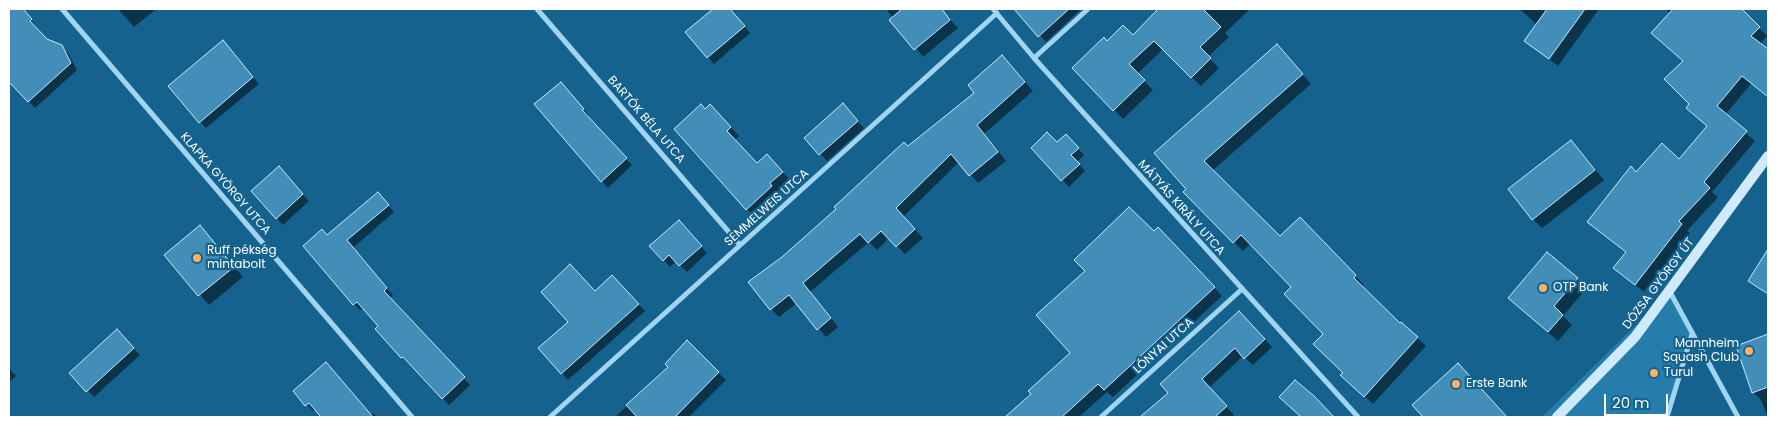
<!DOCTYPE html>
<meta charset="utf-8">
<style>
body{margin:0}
#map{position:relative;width:1777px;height:426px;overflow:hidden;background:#15628e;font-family:Poppins,sans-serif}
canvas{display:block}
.frame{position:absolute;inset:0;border:10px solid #fff;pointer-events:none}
.scale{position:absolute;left:1604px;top:394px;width:64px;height:22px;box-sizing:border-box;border:2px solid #fff;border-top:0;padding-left:6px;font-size:15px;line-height:18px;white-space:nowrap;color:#fff;-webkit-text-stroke:4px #15628e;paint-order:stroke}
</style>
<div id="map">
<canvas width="1777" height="426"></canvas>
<div class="frame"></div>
<div class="scale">20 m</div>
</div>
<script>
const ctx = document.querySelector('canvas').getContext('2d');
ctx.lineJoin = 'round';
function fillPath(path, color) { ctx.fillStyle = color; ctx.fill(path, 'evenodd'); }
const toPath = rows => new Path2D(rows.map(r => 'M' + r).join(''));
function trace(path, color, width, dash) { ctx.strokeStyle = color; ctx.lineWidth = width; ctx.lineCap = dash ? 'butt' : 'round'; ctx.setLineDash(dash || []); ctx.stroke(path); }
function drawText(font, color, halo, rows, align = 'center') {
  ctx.font = font + ' Poppins,sans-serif'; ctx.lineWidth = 4.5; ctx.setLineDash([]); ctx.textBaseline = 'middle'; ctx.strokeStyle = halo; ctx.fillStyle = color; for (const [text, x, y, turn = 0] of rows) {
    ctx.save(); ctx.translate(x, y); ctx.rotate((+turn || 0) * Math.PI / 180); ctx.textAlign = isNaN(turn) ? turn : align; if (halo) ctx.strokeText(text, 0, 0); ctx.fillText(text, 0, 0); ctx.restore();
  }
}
fillPath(toPath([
 [1670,292,1692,334,1667,417,1542,417]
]), '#257dab');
fillPath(toPath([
 [9,9,23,9,47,41,61,46,68,53,77,70,35,108,9,80,9,68,21,56,9,42],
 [118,9,156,9,134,27],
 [715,9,729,9,750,33,714,64,687,33],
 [886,9,940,9,958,28,923,57],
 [1017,9,1081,9,1046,42],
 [1160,9,1250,9,1225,33,1229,37,1208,57,1219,68,1201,86,1163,49,1137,74,1153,90,1123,119,1074,68,1107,43,1133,37],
 [1520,9,1599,9,1558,66,1526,41,1537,25],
 [1665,9,1740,9,1767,36,1760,44,1768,51,1768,98,1751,84,1725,115,1755,141,1712,192,1718,197,1687,231,1690,233,1644,292,1615,268,1627,253,1589,222,1636,173,1680,161,1708,127,1688,108,1691,104,1684,62,1661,42,1671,14],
 [229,49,259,84,206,128,200,122],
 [1285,55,1311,84,1212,171,1280,238,1300,218,1364,285,1362,287,1426,346,1373,404,1351,384,1325,334,1293,287,1251,243,1243,251,1185,192,1187,189,1155,153],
 [1010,65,1033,91,984,134,1006,161,978,183,959,162,903,217,923,238,905,254,889,238,877,250,869,242,810,292,838,327,826,337,797,303,779,317,771,309,782,258,908,148],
 [567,90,589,116,588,118,632,165,608,188,535,104],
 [705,110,718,114,739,136,735,140,757,165,775,164,790,180,777,192,779,195,755,217,747,209],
 [849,112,864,128,827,161,806,138],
 [1066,136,1084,155,1077,162,1085,171,1069,187,1033,148,1057,144],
 [1571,141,1604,180,1542,228,1533,219],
 [285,175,309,201,283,225,277,218],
 [384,200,394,212,353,248,393,295,390,298,470,385,449,405,377,329,379,327,363,308,360,310,354,304,327,237],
 [200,227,243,277,209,305,166,255],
 [685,228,707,253,687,272,676,261,670,267,664,260],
 [1154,233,1167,237,1222,296,1113,397,1107,392,1079,417,1014,417,1011,413,1072,353],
 [1768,251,1768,295,1749,281],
 [1577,279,1586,289,1563,316,1572,325,1558,341,1519,307],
 [619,283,645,311,568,380,540,348,570,322,595,292],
 [1247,320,1272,347,1253,365,1243,356,1209,388,1234,415,1231,417,1142,417],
 [1768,335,1768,417,1761,400,1753,392,1737,347],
 [123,338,140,355,94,397,71,373],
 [687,342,726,380,689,417,615,417,670,367],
 [9,368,16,376,9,382],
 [1467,374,1506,417,1425,417,1414,405],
 [294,391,371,415,373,413,377,417,322,417,315,409,313,411]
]), '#0007');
const building = toPath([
 [9,9,23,9,32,19,30,21,47,39,62,45,71,63,28,102,9,82,9,9],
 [713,9,730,9,745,26,707,58,685,32,713,9],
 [902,9,942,9,950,20,914,50,889,20,902,9],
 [1014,9,1069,9,1038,37,1014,9],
 [1158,9,1203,9,1221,27,1200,47,1211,58,1191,78,1154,41,1129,64,1145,80,1113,111,1072,68,1104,37,1107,41,1123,25,1133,35,1158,9],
 [1547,9,1585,9,1549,59,1524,41,1547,9],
 [1673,9,1742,9,1760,27,1751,36,1768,49,1768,97,1742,76,1717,106,1747,131,1704,182,1710,188,1679,221,1682,224,1635,285,1613,268,1626,252,1587,222,1631,166,1636,172,1662,143,1679,159,1707,126,1686,108,1689,104,1664,79,1683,61,1651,33,1673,9],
 [223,40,253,77,199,123,168,86,223,40],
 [1277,44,1303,74,1204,161,1280,236,1300,217,1356,275,1354,278,1400,323,1401,322,1418,337,1364,397,1340,375,1343,373,1313,344,1323,334,1284,294,1291,287,1241,235,1233,243,1183,192,1186,189,1154,153,1277,44],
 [1002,55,1025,82,977,125,998,152,969,176,951,154,896,208,915,229,896,247,881,231,868,243,860,234,803,283,831,318,817,330,789,295,770,310,748,282,782,257,836,209,834,207,904,142,908,146,974,93,968,85,1002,55],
 [561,82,584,109,582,110,627,158,601,182,534,104,561,82],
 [843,103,858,121,819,155,804,138,843,103],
 [701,104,705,109,710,104,731,127,727,131,757,163,767,154,783,172,770,183,772,186,746,210,674,129,701,104],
 [1047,132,1057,142,1066,134,1079,148,1071,155,1080,164,1061,181,1031,148,1047,132],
 [1571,140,1595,170,1532,220,1508,189,1571,140],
 [279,166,303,194,276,219,251,191,279,166],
 [378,192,389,205,347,240,387,288,384,291,465,377,442,399,403,357,401,358,375,329,378,326,357,302,353,305,303,246,322,229,327,235,378,192],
 [1129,207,1154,231,1158,227,1215,287,1104,390,1098,384,1062,417,1005,417,1031,394,1028,391,1070,353,1036,315,1085,271,1074,260,1129,207],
 [679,220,702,246,679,266,669,255,663,261,649,246,679,220],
 [200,225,234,267,198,296,164,255,200,225],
 [1768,249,1768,294,1748,281,1768,249],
 [1547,252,1578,278,1554,306,1563,315,1548,332,1508,298,1547,252],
 [570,264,595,291,612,275,639,304,561,374,538,348,568,322,541,292,570,264],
 [1239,311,1265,339,1244,359,1235,348,1202,379,1227,406,1215,417,1140,417,1168,393,1160,384,1239,311],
 [117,329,134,348,86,392,69,373,117,329],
 [1768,334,1768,387,1752,393,1736,346,1768,334],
 [687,340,719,372,675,417,637,417,626,405,668,367,665,364,687,340],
 [326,362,373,417,321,417,309,403,305,406,293,391,326,362],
 [1458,363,1507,417,1423,417,1412,405,1458,363],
 [1295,380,1314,396,1334,417,1301,417,1279,397,1295,380]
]);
fillPath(building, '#438eb8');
trace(building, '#c7e9fb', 1);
trace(toPath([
 [62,9,412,417],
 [537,9,740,245],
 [993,9,1034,58,1358,417],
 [1034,58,1088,9],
 [1670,292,1738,417],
 [550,417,997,13],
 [1101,417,1241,290],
 [1667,417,1692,334]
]), '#a1d4f0', 5);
trace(toPath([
 [1557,417,1635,337,1768,156]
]), '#cfebfb', 10);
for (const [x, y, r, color] of [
 [197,258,5,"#ffb160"],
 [1543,288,5,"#ffb160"],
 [1749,351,5,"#ffb160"],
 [1654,373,5,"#ffb160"],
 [1456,384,5,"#ffb160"]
]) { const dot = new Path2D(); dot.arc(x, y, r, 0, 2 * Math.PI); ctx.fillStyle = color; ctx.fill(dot); trace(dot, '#15628e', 2); }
drawText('12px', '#fff', '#15628e', [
 ["BARTÓK BÉLA UTCA",646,120,49],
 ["KLAPKA GYÖRGY UTCA",225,184,49],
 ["SEMMELWEIS UTCA",767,208,-42],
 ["MÁTYÁS KIRÁLY UTCA",1181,208,48],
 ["DÓZSA GYÖRGY ÚT",1659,284,-53],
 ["LÓNYAI UTCA",1164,346,-42]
]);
drawText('12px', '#fff', '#15628e', [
 ["Ruff pékség",207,251],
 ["mintabolt",207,265],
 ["OTP Bank",1553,288],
 ["Mannheim",1739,344,"right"],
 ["Squash Club",1739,358,"right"],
 ["Turul",1664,373],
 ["Erste Bank",1466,384]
], 'left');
</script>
